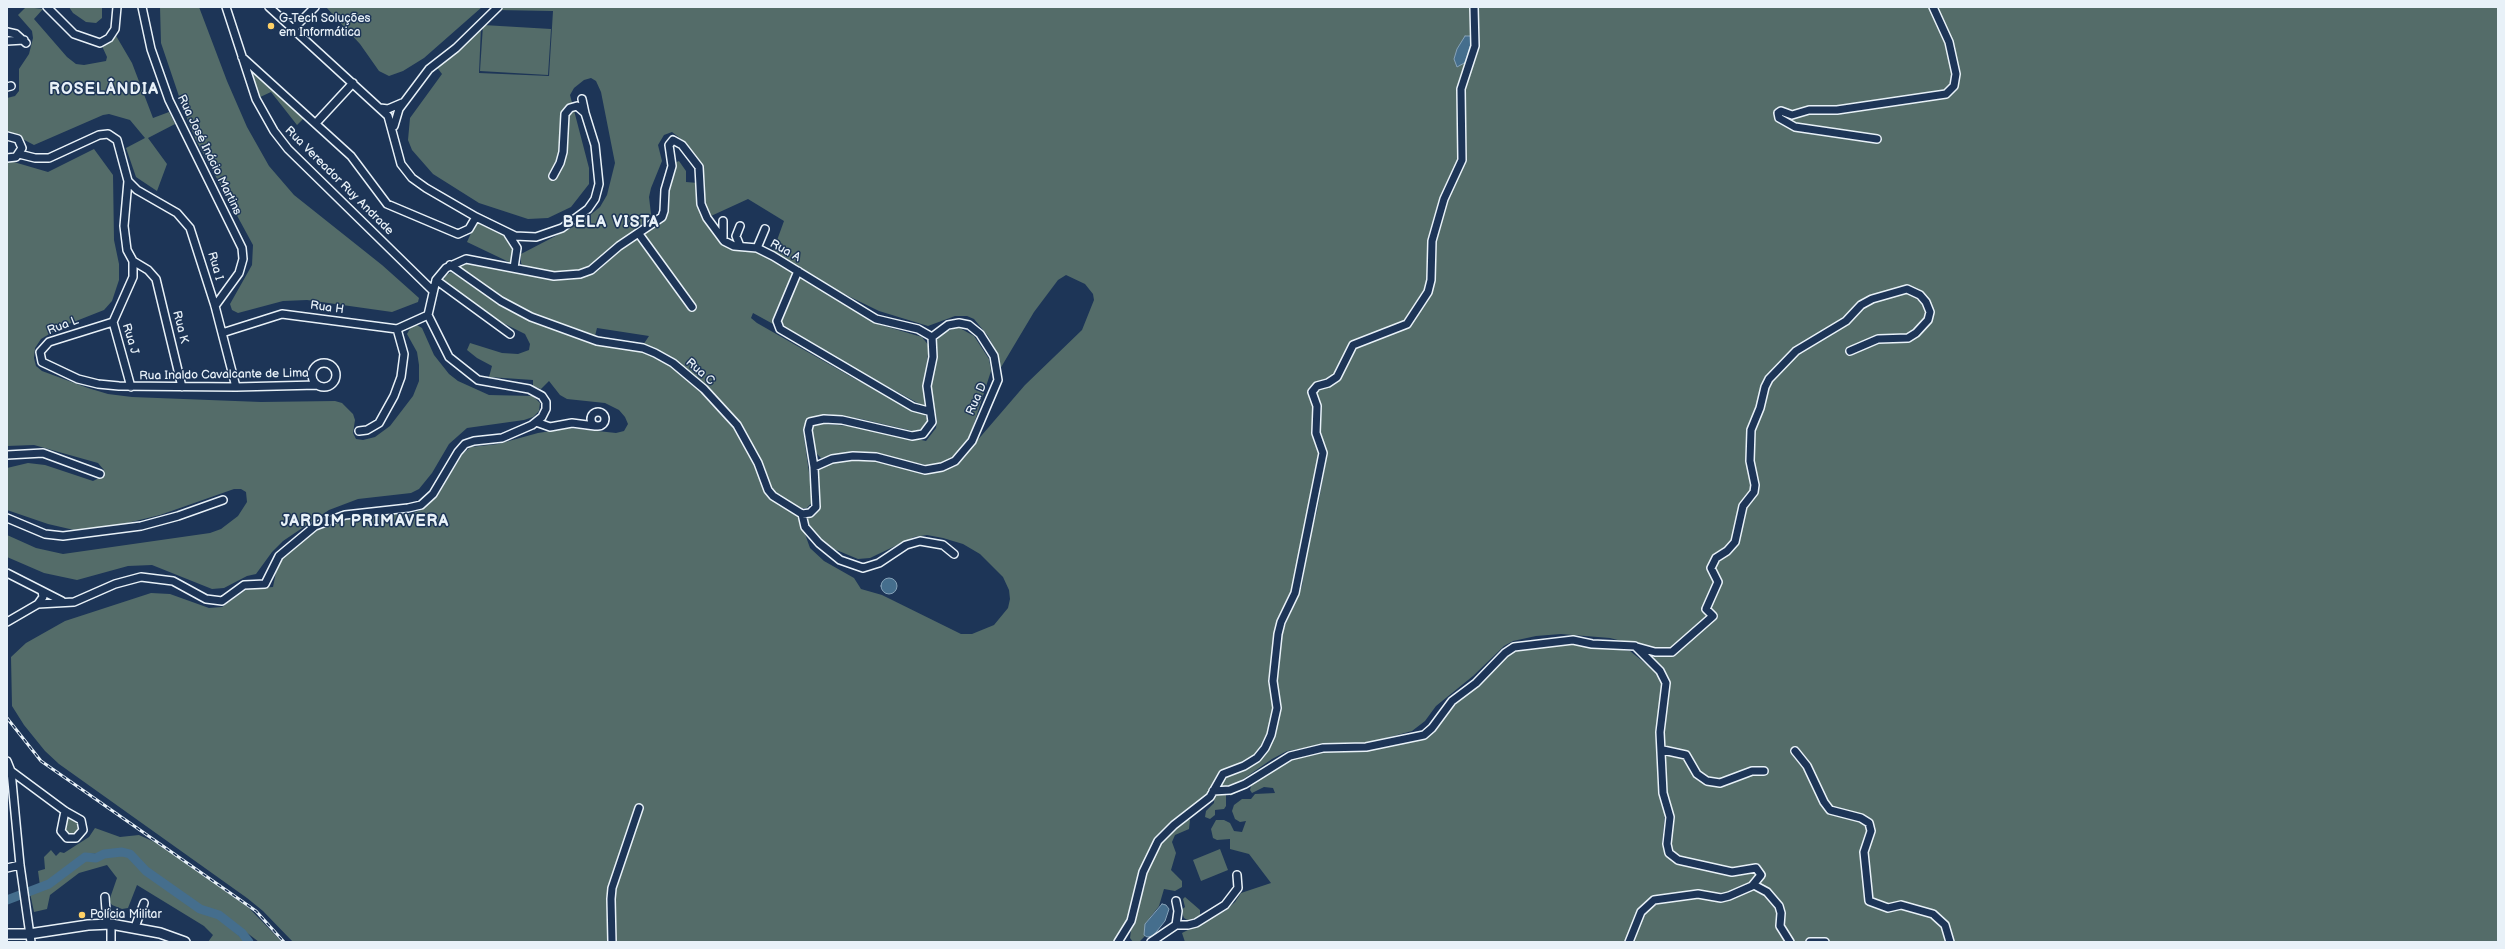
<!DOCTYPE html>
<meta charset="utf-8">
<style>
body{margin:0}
#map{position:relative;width:2505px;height:949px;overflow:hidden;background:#1d3557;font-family:"Balsamiq Sans",sans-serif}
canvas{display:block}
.frame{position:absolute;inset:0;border:8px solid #e8f1f8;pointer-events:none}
</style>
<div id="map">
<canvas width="2505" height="949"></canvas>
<div class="frame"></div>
</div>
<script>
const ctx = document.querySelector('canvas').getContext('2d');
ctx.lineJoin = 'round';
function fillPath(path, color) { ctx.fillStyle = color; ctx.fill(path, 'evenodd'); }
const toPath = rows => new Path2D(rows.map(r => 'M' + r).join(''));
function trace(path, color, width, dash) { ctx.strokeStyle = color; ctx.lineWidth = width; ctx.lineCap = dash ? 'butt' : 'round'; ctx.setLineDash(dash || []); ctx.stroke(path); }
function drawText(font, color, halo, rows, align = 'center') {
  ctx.font = font + ' "Balsamiq Sans",sans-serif'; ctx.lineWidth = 3; ctx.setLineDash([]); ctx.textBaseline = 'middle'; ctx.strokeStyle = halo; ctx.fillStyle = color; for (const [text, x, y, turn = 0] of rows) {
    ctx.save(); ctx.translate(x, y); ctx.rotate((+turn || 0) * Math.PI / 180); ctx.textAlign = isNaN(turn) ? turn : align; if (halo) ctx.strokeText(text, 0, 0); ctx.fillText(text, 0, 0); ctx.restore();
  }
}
fillPath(toPath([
 [26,7,43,9,34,19,67,57,76,64,84,65,106,61,107,57,102,46,110,41,115,34,132,63,153,118,169,112,175,124,148,138,167,164,157,191,136,177,126,148,145,138,130,120,109,114,103,115,34,145,13,134,7,134,7,98,15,96,19,91,19,69,29,54,33,38,32,31,18,15],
 [69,7,102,7,102,18,96,23,86,22,73,13],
 [160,7,199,7,227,81,247,127,269,166,294,195,382,265,419,298,418,302,392,312,307,300,283,301,238,313,232,310,230,304,252,265,253,245,196,140,184,111,161,43],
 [326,7,482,7,424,58,403,71,389,76,379,71,360,44],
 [500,7,1471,7,1474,40,1465,72,1461,157,1437,221,1427,289,1405,323,1356,341,1335,375,1310,391,1309,394,1314,408,1313,435,1320,454,1294,586,1275,629,1270,681,1273,703,1269,730,1256,755,1219,774,1208,794,1158,837,1128,920,1115,942,293,942,263,911,247,898,59,764,45,751,24,725,12,706,11,657,26,643,65,621,151,593,170,594,209,608,222,607,247,589,273,587,277,567,282,558,322,526,337,519,381,514,411,514,425,508,439,493,463,453,471,447,498,444,538,433,570,428,616,433,624,431,628,424,625,417,619,410,605,403,567,399,560,395,549,381,541,389,533,386,533,380,489,377,492,366,477,358,467,350,470,343,502,353,518,354,529,350,530,344,525,334,497,320,443,282,445,276,451,272,499,303,596,344,643,351,668,364,683,375,704,392,737,429,753,456,772,499,799,517,810,548,824,561,854,578,861,589,882,595,961,634,972,634,994,625,1008,608,1010,599,1009,590,1003,577,980,554,963,544,943,538,927,535,914,537,870,558,858,559,834,549,812,531,806,519,806,516,819,506,816,470,832,461,869,459,942,471,957,464,1025,385,1082,330,1094,300,1093,294,1085,284,1066,275,1058,280,1034,312,1000,369,995,349,988,336,974,319,967,316,955,316,928,326,879,311,840,292,772,254,784,221,748,199,711,216,704,201,703,177,698,160,685,142,672,132,664,135,658,145,662,161,651,188,649,197,651,214,647,220,599,260,581,270,558,274,524,267,521,263,521,254,569,229,589,216,600,207,607,195,615,163,601,92,596,81,591,78,584,80,574,88,570,95,589,168,589,184,571,207,548,218,528,219,479,203,433,174,412,150,408,140,410,118,442,74,436,66,481,28,479,73,549,76,553,11,497,10],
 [1477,7,2498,7,2498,942,1631,942,1638,922,1650,904,1696,896,1730,899,1755,888,1763,876,1759,867,1734,870,1676,856,1670,850,1663,728,1669,683,1637,645,1610,638,1561,634,1536,636,1513,641,1504,646,1473,676,1436,706,1425,721,1412,731,1368,743,1330,744,1287,751,1272,759,1239,782,1216,789,1223,777,1262,756,1279,704,1277,683,1282,633,1302,586,1308,544,1317,511,1326,461,1326,452,1320,430,1321,410,1316,390,1330,384,1357,346,1400,331,1411,323,1429,295,1435,243,1448,197,1466,158,1464,91,1477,26],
 [483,25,551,29,548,75,480,71],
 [252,70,307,115,297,125,271,92,258,98,250,74],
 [94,149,113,175,114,240,119,264,119,280,112,301,104,310,61,327,41,339,35,348,34,358,36,366,42,371,88,388,108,394,132,397,261,402,335,401,342,403,353,414,355,420,353,433,356,439,363,440,375,437,390,426,413,396,419,381,419,365,417,352,407,334,411,327,417,325,422,328,434,355,449,374,458,381,489,395,533,396,540,403,539,411,533,417,524,420,467,428,449,444,432,473,419,489,411,493,358,499,329,510,283,541,272,552,256,574,247,576,224,588,212,589,152,565,128,566,77,580,44,573,7,557,7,535,36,548,63,554,210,533,221,529,238,516,247,502,246,492,241,489,234,489,160,515,115,526,74,530,48,524,7,510,7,468,28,463,45,465,93,481,101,477,104,470,98,463,34,445,7,446,7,160,48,172],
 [679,161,686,171,686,182,698,183,698,192,722,241,761,253,867,318,881,325,922,337,929,346,924,385,925,407,753,313,751,318,757,323,855,379,923,413,928,419,923,429,913,431,861,419,826,414,820,418,825,424,862,427,926,441,936,428,937,420,931,389,937,340,943,333,958,327,974,336,989,359,991,371,969,439,961,450,946,462,931,466,863,453,848,453,821,458,815,452,812,428,808,424,805,425,803,430,813,501,807,508,795,508,772,491,758,453,733,414,696,376,668,356,643,345,649,336,597,328,595,336,577,331,513,305,458,267,459,263,473,261,533,276,556,280,574,279,599,270,622,247,638,236,691,311,695,308,641,234,659,221,665,208,674,163],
 [476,222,506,236,514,249,511,263,467,242],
 [1571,643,1630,651,1656,672,1660,680,1663,689,1660,793,1665,814,1662,843,1666,855,1675,863,1727,874,1737,876,1754,871,1758,873,1752,883,1730,893,1679,892,1652,897,1640,910,1626,942,1185,942,1182,933,1225,911,1235,902,1241,893,1271,883,1249,854,1230,849,1230,839,1217,840,1213,838,1211,829,1216,820,1224,820,1230,823,1234,831,1242,832,1246,821,1240,822,1235,819,1232,811,1234,805,1242,799,1251,799,1255,794,1275,793,1273,788,1264,787,1252,793,1250,790,1252,782,1283,761,1324,750,1383,747,1420,740,1426,737,1455,701,1512,649],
 [1249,784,1246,788,1230,796,1231,793,1226,795,1226,806,1224,809,1215,810,1215,815,1210,819,1205,817,1206,811,1214,803,1215,792],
 [70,817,81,824,77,836,65,835,63,823],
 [1186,818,1190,820,1189,829,1175,835,1172,842,1176,853,1171,870,1182,881,1182,887,1175,891,1164,889,1159,906,1145,924,1145,936,1139,942,1133,942,1130,938,1131,930,1135,924,1138,902,1145,886,1144,875,1158,845],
 [95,828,120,837,139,835,161,845,246,905,282,942,259,942,221,913,204,910,177,892,168,882,163,880,125,849,119,849,114,853,87,854,69,866,52,880,40,886,38,871,45,869,44,857,51,850,56,856,60,852,64,853,89,837],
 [1220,849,1228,870,1201,881,1193,860],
 [123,854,133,860,138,868,175,894,205,914,216,916,246,942,208,942,213,935,204,926,137,885,128,908,122,909,112,905,109,901,117,878,107,865,79,873,50,895,47,909,34,912,30,893,53,884,82,861],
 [1185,897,1200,910,1200,915,1196,919,1189,921,1184,918,1181,910,1185,907,1183,899]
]), '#546c69');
const water = toPath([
 [1465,36,1471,36,1472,40,1466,62,1457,67,1454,59,1457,49,1465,36],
 '881 586a8 8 0 1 1 16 0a8 8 0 1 1-16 0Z',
 [1162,904,1166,905,1169,909,1165,921,1153,936,1147,937,1144,935,1145,924,1162,904]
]);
fillPath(water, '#456e8d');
trace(water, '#86a2b8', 1);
trace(toPath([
 [7,900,49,884,85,857,96,858,104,854,122,852,130,854,146,871,200,909,219,915,242,933,249,942]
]), '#456e8d', 9);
const minor = toPath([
 [47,7,74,34,100,43,109,38,115,29,117,7],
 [142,7,151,49,169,100,242,248,243,259,239,273,215,306],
 [226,7,256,99,274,131,288,149,432,290],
 [269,7,388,116,401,164,412,178,426,188,476,217,515,236,536,237,562,228,588,209,595,199,599,184,595,145,585,113,577,106,570,108,565,114,563,152,560,163,553,176],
 [293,29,315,7],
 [7,32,16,34,26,43],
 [7,41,24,40],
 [242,57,351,156,387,204,458,234,469,229,476,217],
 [7,87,11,86],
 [582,99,585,113],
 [380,108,388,109,402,103],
 [316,123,353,83],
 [394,126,399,109,429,69,456,48,498,7],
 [7,136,18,139,22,148,16,157,7,158],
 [1877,139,1795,127,1779,118,1778,113,1781,111,1792,115,1809,110,1837,110,1946,94,1954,86,1956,74,1949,42,1933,7],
 [19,154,35,158,49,158,99,135,108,134,117,140,128,181,124,226,127,250,133,261,148,270,156,279,182,387],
 [128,181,137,190,177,213,190,228,215,306,236,387],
 [508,234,517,248,514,268],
 [639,234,692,307],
 [723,239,723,221],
 [740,246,736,236,740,226],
 [757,248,765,229],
 [133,261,133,277,113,322,49,342,40,352,42,362,78,379,98,384,119,386,236,387,317,385],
 [450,265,501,301,531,317,597,341,643,348,655,353,673,363,704,389,737,425,758,463,768,490,773,496,802,514,810,513,816,507,814,467,808,430,810,422,824,419,842,420,912,436,923,434,932,422,927,386,933,357,932,337,948,325,959,323,969,325,980,334,994,356,998,380,972,441,955,461,942,467,925,470,876,457,853,456,832,459,814,467],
 [798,271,777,321,780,329,913,407,928,411],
 [436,280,510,334],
 [113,322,131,387],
 [222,333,282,314,397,329,428,315],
 '312 375a12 12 0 1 1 24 0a12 12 0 1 1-24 0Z',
 '591 419a7 7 0 1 1 14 0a7 7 0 1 1-14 0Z',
 [536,422,550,427,572,423,595,426],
 [359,431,367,430,379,423,394,396,401,377,404,354,397,329],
 [7,455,43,453,100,474],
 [802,514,805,527,819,543,840,560,863,568,879,563,906,545,920,541,943,545,954,554],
 [7,518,45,534,63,536,141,526,178,516,223,500],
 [7,573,62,601],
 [38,604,74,602,115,584,141,577,173,581,206,599,222,601,244,585,265,584,279,556,315,526,345,515,408,508,421,505,433,494,458,452,465,444,474,441,502,438,532,425,542,417,546,409,546,402,542,396,529,389,478,380,449,357,428,315,436,280,446,268,466,259,554,276,580,274,591,270,619,246,662,217,664,211,665,190,672,166,669,145,673,140,682,145,699,167,701,204,707,218,724,241,734,246,757,248,773,256,876,319,918,329,932,337],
 [7,622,38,604,43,597,42,591],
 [1637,647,1655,652,1672,652,1713,616,1706,609,1718,582,1711,568,1716,558,1727,551,1735,542,1743,506,1754,492,1755,485,1750,461,1751,430,1760,408,1765,387,1769,379,1796,351,1846,321,1861,305,1872,299,1907,289,1920,295,1926,302,1930,312,1928,320,1916,333,1908,338,1878,339,1850,351],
 [1663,750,1686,755,1697,774,1707,781,1720,783,1752,771,1764,771],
 [1795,751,1807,766,1824,802,1830,810,1861,818,1869,823,1871,831,1864,852,1869,901,1888,908,1901,905,1933,914,1945,925,1950,942],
 [7,761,11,771,65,811,81,820,83,830,76,838,67,838,61,831,65,811],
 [11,771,20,865,31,942],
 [1213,791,1230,790,1245,784,1290,756,1323,748,1366,747,1424,735,1432,728,1452,701,1476,683,1505,653,1514,647,1573,640,1592,644,1635,646,1660,671,1666,683,1660,732,1663,793,1670,817,1667,844,1669,853,1678,860,1732,872,1756,868,1761,875,1752,886,1729,896,1721,898,1698,894,1654,900,1641,912,1629,942],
 [7,868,20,865],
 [1754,885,1767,892,1779,906,1781,913,1780,926,1790,942],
 [105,897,107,924],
 [1176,901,1178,911,1176,925],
 [135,927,144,903],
 [111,942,111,924],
 [612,942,611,899,612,888,639,808],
 [1118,942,1131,921,1143,872,1158,841,1174,825,1210,797,1223,774,1244,766,1257,758,1265,748,1271,735,1277,708,1273,681,1278,634,1281,622,1295,593,1323,453,1316,433,1317,406,1312,392,1317,386,1328,383,1337,377,1353,345,1407,324,1428,292,1431,280,1432,241,1444,199,1462,160,1461,89,1475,46,1474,7],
 [1151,942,1176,925,1188,925,1196,923,1225,905,1238,888,1237,875],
 [1810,942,1825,942]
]);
const major = toPath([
 [7,934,29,934,88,925,111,924,160,933,185,942]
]);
trace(minor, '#e8f1f8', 10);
trace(major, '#e8f1f8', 12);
trace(minor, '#1d3557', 7);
trace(major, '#1d3557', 9);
const rail = toPath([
 [7,718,41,761,256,911,284,942]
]);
trace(rail, '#e8f1f8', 3);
trace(rail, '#1d3557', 1.5, [4.5]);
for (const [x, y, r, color] of [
 [271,26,4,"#ffd166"],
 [82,915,4,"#ffd166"]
]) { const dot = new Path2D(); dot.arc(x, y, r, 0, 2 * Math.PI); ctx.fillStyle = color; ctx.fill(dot); trace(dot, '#1d3557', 1.5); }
drawText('12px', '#e8f1f8', '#1d3557', [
 ["G-Tech Soluções",279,19],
 ["em Informática",279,33],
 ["Polícia Militar",90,915]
], 'left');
drawText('12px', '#e8f1f8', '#1d3557', [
 ["Rua José Inácio Martins",209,155,64],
 ["Rua Vereador Ruy Andrade",339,181,45],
 ["Rua A",785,251,29],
 ["Rua I",215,266,74],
 ["Rua H",327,308,8],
 ["Rua L",63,326,-21],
 ["Rua K",180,327,76],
 ["Rua J",130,339,73],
 ["Rua C",700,372,41],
 ["Rua Inaldo Cavalcante de Lima",224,375,-1],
 ["Rua D",977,399,-66]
]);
ctx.letterSpacing = '1px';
drawText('bold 16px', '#e8f1f8', '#1d3557', [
 ["ROSELÂNDIA",104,90],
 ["BELA VISTA",611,223],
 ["JARDIM PRIMAVERA",365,522]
]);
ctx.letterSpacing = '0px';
</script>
